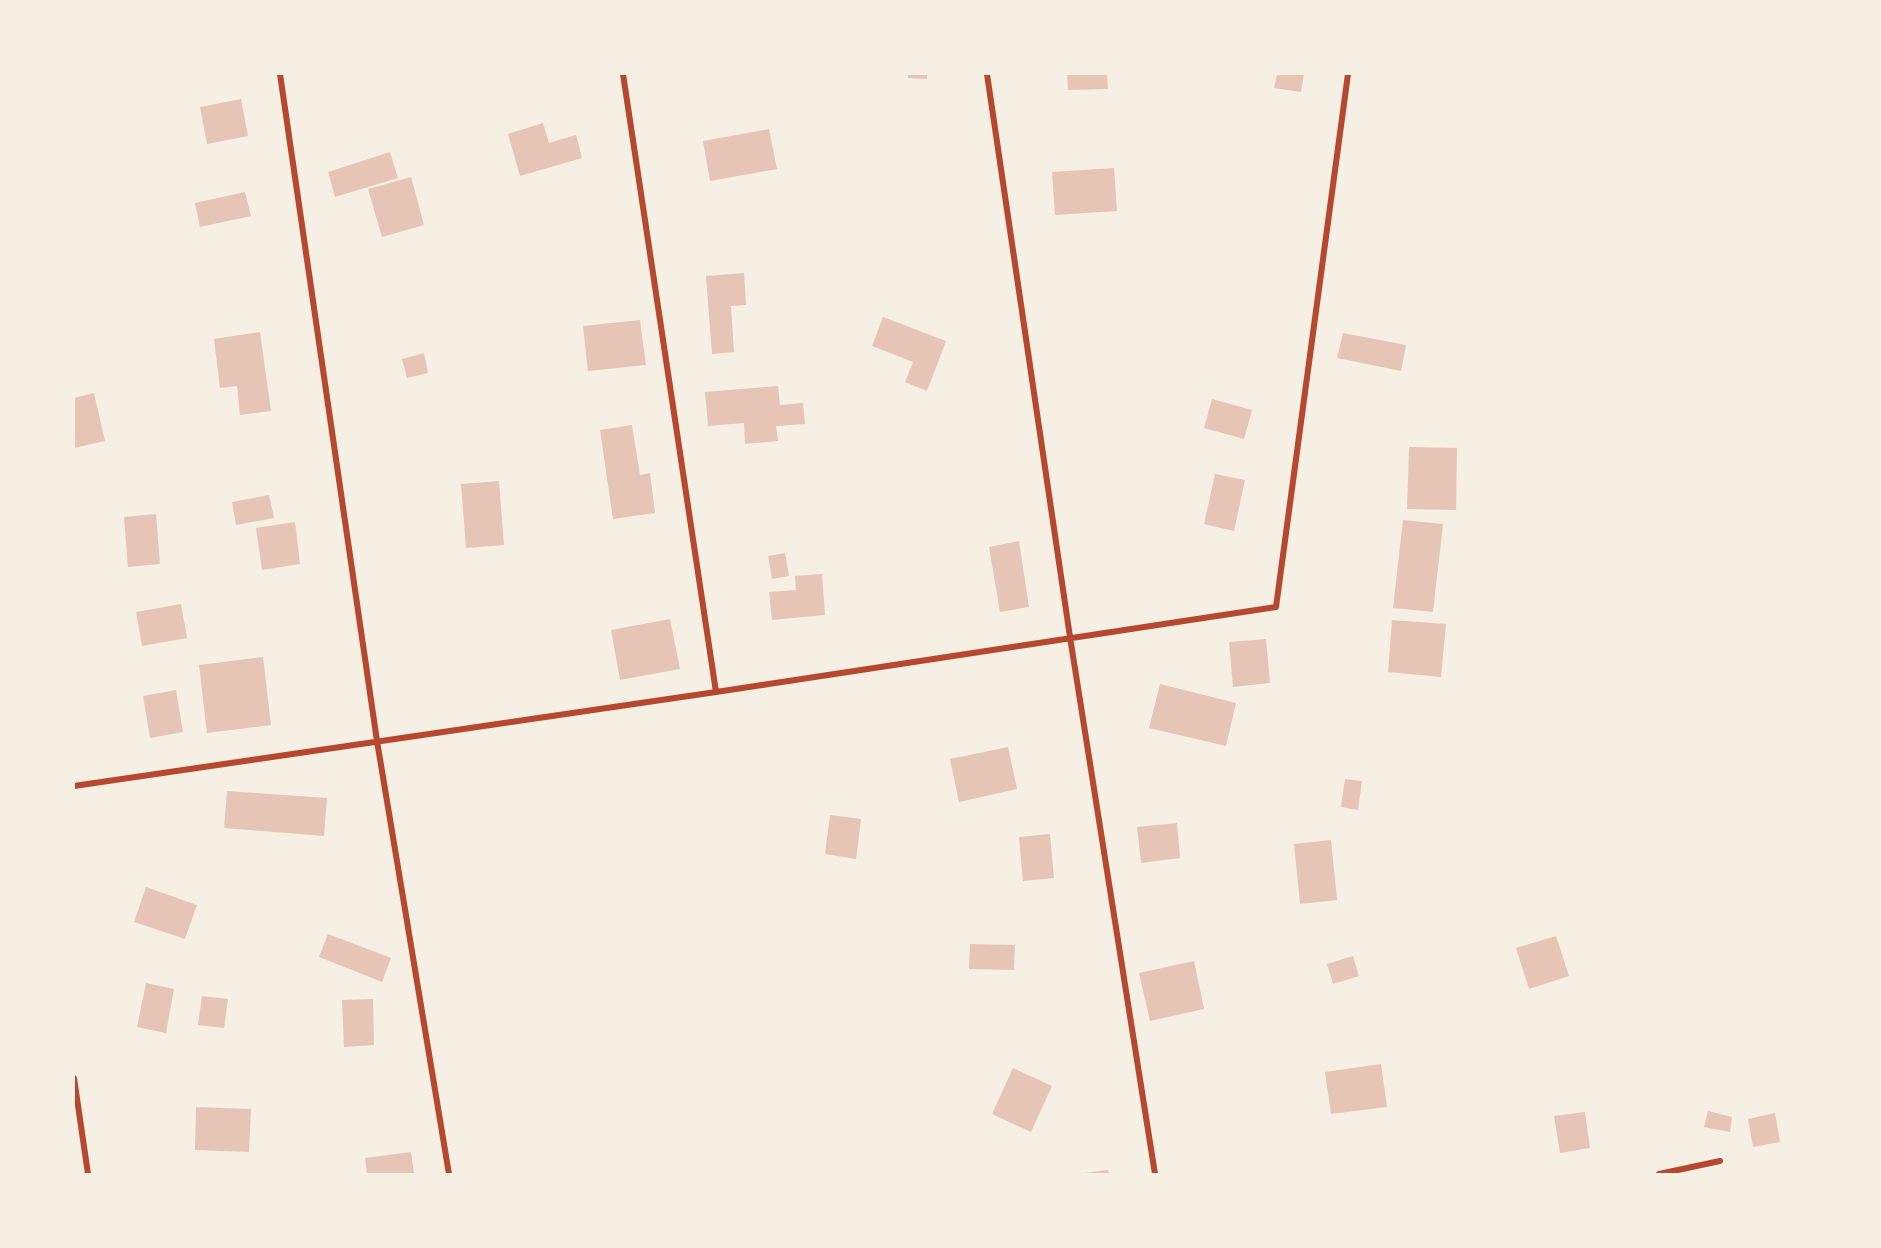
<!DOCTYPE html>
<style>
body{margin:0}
#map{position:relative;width:1881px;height:1248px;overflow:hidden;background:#f6efe4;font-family:Figtree,sans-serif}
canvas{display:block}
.frame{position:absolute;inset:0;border:75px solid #f6efe4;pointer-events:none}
</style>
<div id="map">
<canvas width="1881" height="1248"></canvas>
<div class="frame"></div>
</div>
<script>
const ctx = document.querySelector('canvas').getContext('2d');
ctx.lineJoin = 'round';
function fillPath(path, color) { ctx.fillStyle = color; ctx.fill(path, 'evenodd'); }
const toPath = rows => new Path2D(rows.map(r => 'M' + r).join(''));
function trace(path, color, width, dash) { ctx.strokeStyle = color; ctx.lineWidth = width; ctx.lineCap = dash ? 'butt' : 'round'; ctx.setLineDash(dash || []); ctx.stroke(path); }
fillPath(toPath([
 [908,74,927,74,927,79,908,78],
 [1067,74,1107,74,1108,89,1068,90],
 [1277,74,1304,74,1301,92,1274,88],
 [241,99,248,136,207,144,200,107],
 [543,123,549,143,576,135,582,158,520,176,508,134],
 [769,129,777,169,710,181,703,141],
 [390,152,398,178,335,197,328,172],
 [1114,168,1117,211,1055,215,1052,172],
 [411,177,424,225,382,237,368,189],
 [245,192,251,216,200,227,195,203],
 [744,273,746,305,731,306,734,352,712,354,706,276],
 [883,317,946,341,927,391,905,382,913,362,872,346],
 [640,320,646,365,588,371,583,326],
 [260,332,271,411,240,415,237,386,220,388,214,339],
 [1343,333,1406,345,1401,371,1337,358],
 [424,353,428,373,407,378,402,359],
 [778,386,780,405,803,403,805,424,776,426,778,441,745,444,744,423,708,426,705,392],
 [94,393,105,441,74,448,74,398],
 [1212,399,1252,410,1244,439,1204,428],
 [632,425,640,475,650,473,655,513,613,519,600,430],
 [1409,447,1457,448,1456,510,1407,509],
 [1215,474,1245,480,1234,531,1204,524],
 [499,481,504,545,466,548,461,484],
 [269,495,274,518,236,525,232,502],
 [156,514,160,564,128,567,124,517],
 [1403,520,1443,524,1433,612,1393,608],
 [295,522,300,564,262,570,256,528],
 [1019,541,1029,607,1000,612,989,547],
 [785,553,789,576,772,579,768,556],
 [822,574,825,615,772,620,769,592,796,590,795,576],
 [181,604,187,638,142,646,136,612],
 [670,619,680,669,620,680,611,630],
 [1392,620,1446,624,1441,677,1388,672],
 [1266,639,1270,683,1233,687,1229,642],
 [263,657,271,725,207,733,199,665],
 [1160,684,1236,703,1226,746,1149,728],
 [176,690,183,732,150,738,143,696],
 [1008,747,1017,789,959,802,950,759],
 [1345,779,1362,781,1358,810,1341,807],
 [227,791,327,798,324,836,224,828],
 [830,815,861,819,856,859,825,854],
 [1177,823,1180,858,1141,863,1137,827],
 [1050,834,1054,878,1023,881,1019,837],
 [1331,840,1337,900,1300,904,1294,844],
 [146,887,197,905,185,939,134,922],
 [328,934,391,958,382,982,319,957],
 [1556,936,1569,976,1529,989,1516,948],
 [970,944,1015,945,1014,970,969,969],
 [1353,956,1359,976,1333,984,1327,964],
 [1194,961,1204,1009,1150,1021,1139,973],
 [146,983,174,989,166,1033,137,1027],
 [202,996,228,999,224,1028,198,1025],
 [373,999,374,1045,344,1047,342,1000],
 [1381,1064,1387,1107,1331,1114,1325,1072],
 [1013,1068,1052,1086,1031,1132,992,1114],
 [196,1107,251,1109,249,1152,195,1150],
 [1708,1111,1732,1117,1730,1132,1704,1127],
 [1585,1112,1590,1148,1560,1153,1554,1116],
 [1775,1113,1780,1142,1753,1147,1748,1119],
 [411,1152,414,1174,367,1174,365,1158],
 [1108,1170,1109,1174,1084,1174,1084,1173]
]), '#e6c5b7');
trace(toPath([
 [280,74,377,741,449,1174],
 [623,74,716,692],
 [987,74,1070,637,1155,1174],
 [74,786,716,692,1276,607,1348,74],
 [74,1078,88,1174],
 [1659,1174,1720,1161]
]), '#b5482f', 6);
</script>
